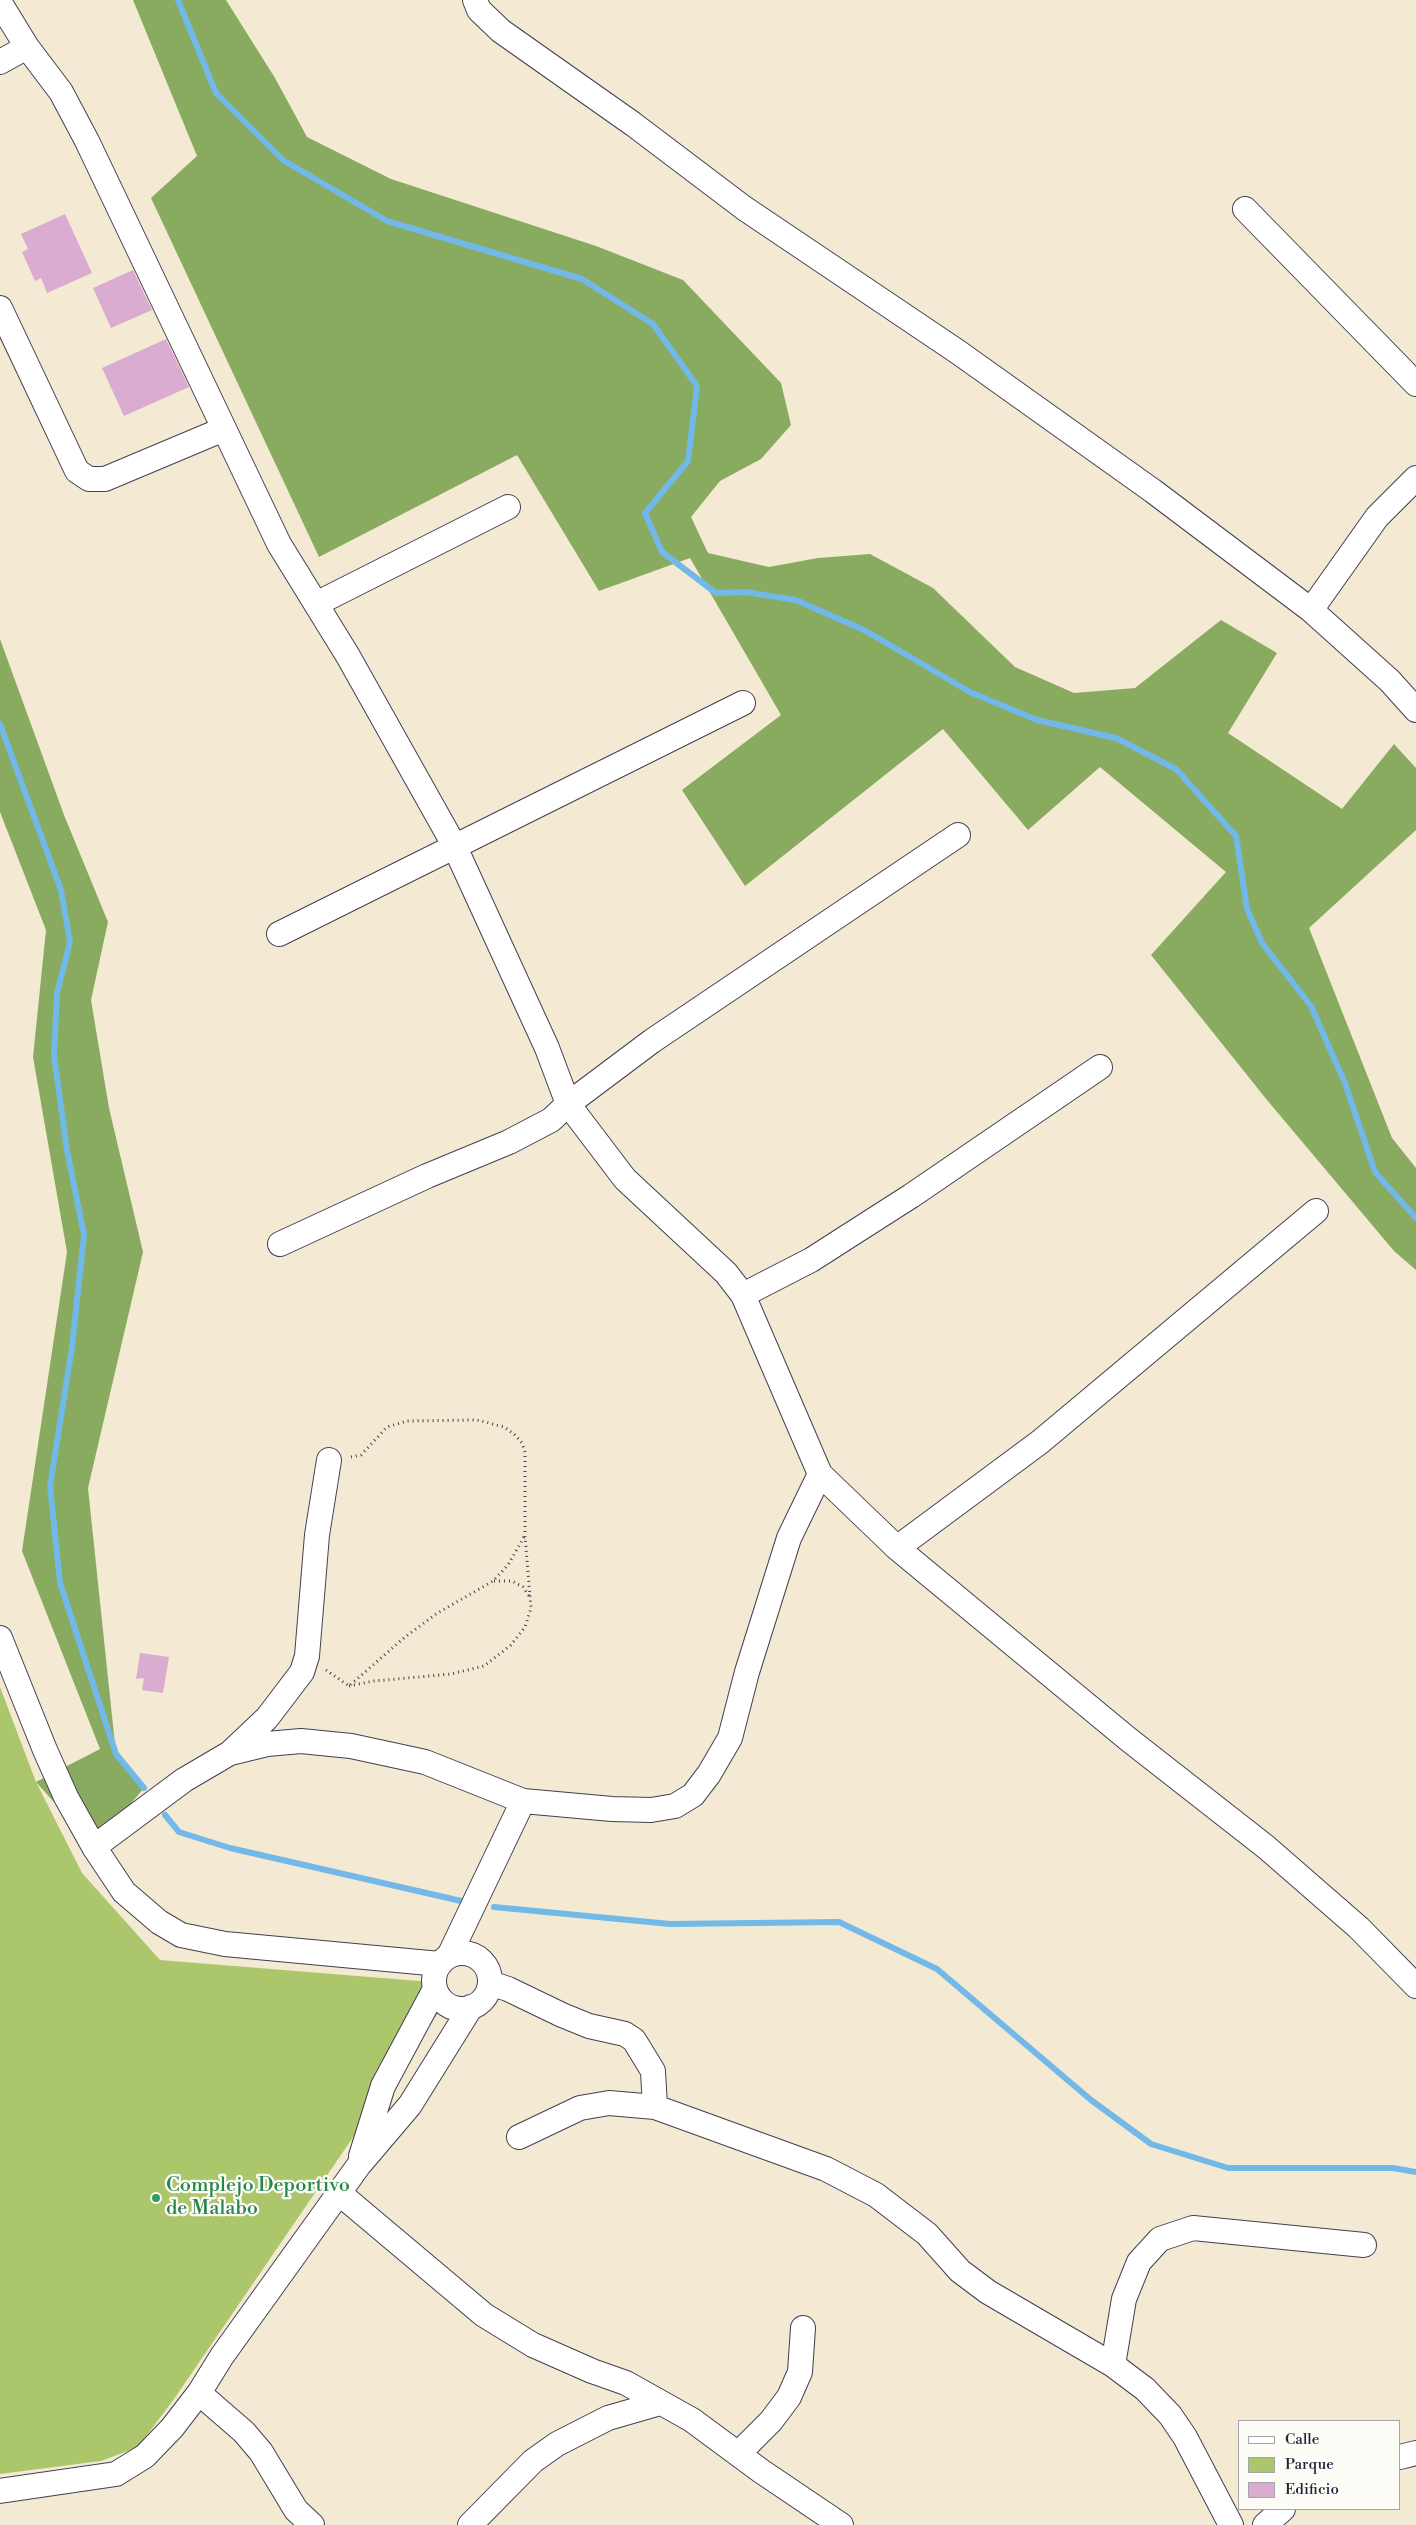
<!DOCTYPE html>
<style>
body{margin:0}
#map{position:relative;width:1416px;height:2525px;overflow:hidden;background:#f4e9d2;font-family:"Libre Bodoni",serif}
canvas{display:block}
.legend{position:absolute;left:1238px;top:2420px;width:162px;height:90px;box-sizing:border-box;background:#fdfcf7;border:1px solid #a5a5ac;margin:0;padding:6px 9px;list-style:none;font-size:15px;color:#22223b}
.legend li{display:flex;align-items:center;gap:10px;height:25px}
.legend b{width:25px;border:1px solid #a5a5ac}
</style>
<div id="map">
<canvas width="1416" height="2525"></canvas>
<ul class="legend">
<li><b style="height:6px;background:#fff"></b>Calle</li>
<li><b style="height:14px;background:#acc66c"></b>Parque</li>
<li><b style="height:14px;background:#daacd2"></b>Edificio</li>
</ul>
</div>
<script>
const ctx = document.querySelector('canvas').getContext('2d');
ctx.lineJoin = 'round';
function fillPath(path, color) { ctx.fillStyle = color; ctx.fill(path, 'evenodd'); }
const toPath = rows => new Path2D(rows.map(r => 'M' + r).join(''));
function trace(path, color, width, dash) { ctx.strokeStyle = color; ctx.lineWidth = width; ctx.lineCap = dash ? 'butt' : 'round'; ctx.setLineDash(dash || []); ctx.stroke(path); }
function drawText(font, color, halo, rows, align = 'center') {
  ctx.font = font + ' "Libre Bodoni",serif'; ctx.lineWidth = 4.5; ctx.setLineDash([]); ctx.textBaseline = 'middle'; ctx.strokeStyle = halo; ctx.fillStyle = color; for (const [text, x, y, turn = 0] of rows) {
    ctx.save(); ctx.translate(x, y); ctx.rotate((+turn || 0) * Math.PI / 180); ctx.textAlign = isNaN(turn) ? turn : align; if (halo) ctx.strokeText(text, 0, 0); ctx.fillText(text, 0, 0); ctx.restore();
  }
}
fillPath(toPath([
 [0,1687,36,1782,82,1873,160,1960,431,1982,449,1997,174,2399,138,2447,101,2461,0,2474]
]), '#acc66c');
fillPath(toPath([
 [133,0,226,0,275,78,307,137,391,179,596,246,683,280,781,383,791,425,761,459,720,481,691,517,708,553,769,567,818,558,870,554,933,588,1015,667,1074,693,1135,688,1221,620,1277,653,1228,733,1342,809,1394,744,1416,768,1416,830,1309,928,1392,1138,1416,1168,1416,1270,1394,1251,1267,1100,1151,955,1226,872,1100,767,1028,830,943,729,745,886,682,790,781,715,690,558,599,591,517,455,319,557,151,198,197,156],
 [0,639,64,815,108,922,91,1000,109,1108,143,1252,88,1488,116,1754,144,1788,94,1847,36,1782,100,1749,22,1551,67,1252,33,1057,46,930,0,812]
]), '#89ab60');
trace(toPath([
 [178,0,216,93,283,160,387,221,582,279,653,324,697,386,688,461,645,513,662,552,716,593,746,592,796,600,866,631,970,692,1037,720,1116,738,1176,769,1236,836,1247,909,1262,943,1311,1006,1345,1083,1375,1172,1416,1218],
 [0,724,61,890,70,942,57,993,54,1056,67,1150,84,1235,72,1347,50,1486,60,1583,116,1754,144,1788],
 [165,1815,179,1832,230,1848,470,1903],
 [494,1907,670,1924,839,1922,937,1969,1091,2100,1151,2144,1228,2168,1393,2168,1416,2172]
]), '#72b8e9', 6);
fillPath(toPath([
 [65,214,92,273,47,293,41,278,35,281,22,252,28,249,21,234],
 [133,270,152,310,111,328,93,288],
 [166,339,189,387,124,416,102,368],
 [140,1653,169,1657,163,1693,142,1690,144,1678,136,1679]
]), '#daacd2');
const minor = toPath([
 [475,0,479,10,501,31,633,124,744,208,958,352,1153,491,1311,610,1390,681,1416,710],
 [0,3,27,47,61,92,87,141,279,544,348,656,454,845,547,1048,568,1104,625,1179,726,1273,743,1295,820,1474,897,1548,1128,1739,1266,1847,1359,1928,1416,1986],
 [0,62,27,47],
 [1245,209,1416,384],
 [0,308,77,471,89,479,105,479,224,429],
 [316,604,508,507],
 [1311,610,1377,517,1416,478],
 [279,934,743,703],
 [280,1244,427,1176,509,1142,551,1120,568,1104,652,1041,958,835],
 [743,1295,811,1260,911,1196,1100,1067],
 [897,1548,1040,1442,1316,1211],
 [0,1638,45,1750,66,1797,94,1847,124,1892,159,1922,181,1935,225,1944,440,1964],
 [230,1753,267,1718,302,1672,307,1656,317,1535,329,1460],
 [94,1847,184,1780,230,1753,267,1744,301,1741,351,1746,425,1762,523,1801,612,1809,651,1810,675,1806,693,1795,709,1774,730,1738,747,1672,789,1538,820,1474],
 '434 1981a28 28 0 1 1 56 0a28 28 0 1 1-56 0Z',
 [449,1956,523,1801],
 [490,1983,508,1989,562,2015,589,2026,625,2034,634,2040,653,2071,655,2107],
 [519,2137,580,2108,609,2103,655,2107,826,2169,876,2195,927,2234,960,2271,988,2292,1113,2365,1145,2389,1170,2415,1185,2437,1231,2525],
 [361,2156,383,2086,435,1989],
 [339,2193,484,2315,533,2345,592,2371,626,2383,692,2420,761,2471,841,2525],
 [1113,2365,1124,2299,1139,2262,1160,2239,1193,2228,1364,2245],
 [199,2393,244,2432,261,2452,296,2510,312,2525],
 [739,2453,771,2421,789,2397,800,2372,803,2328],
 [1400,2457,1416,2453],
 [0,2491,116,2474,145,2456,172,2428,199,2393,222,2356,359,2165,410,2105,471,2007],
 [470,2525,533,2461,557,2444,608,2418,660,2403],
 [1265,2525,1283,2509]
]);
trace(minor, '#424052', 26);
trace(toPath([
 [494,1581,512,1581,523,1587,529,1596],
 [326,1670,349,1686,405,1637,436,1614,493,1581,508,1565,524,1537],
 [349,1686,374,1681,451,1674,484,1666,511,1645,525,1627,531,1608,525,1536,525,1452,522,1443,514,1434,504,1427,477,1420,407,1421,387,1427,361,1455,351,1457]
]), '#424052', 3, [1, 4]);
trace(minor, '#fff', 24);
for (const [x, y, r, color] of [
 [156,2198,5,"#2e9e5b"]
]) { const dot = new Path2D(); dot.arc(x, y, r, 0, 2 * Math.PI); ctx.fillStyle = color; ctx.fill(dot); trace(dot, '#fdfcf7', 2); }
drawText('20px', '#27864d', '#fdfcf7', [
 ["Complejo Deportivo",166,2186],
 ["de Malabo",166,2209]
], 'left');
</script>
